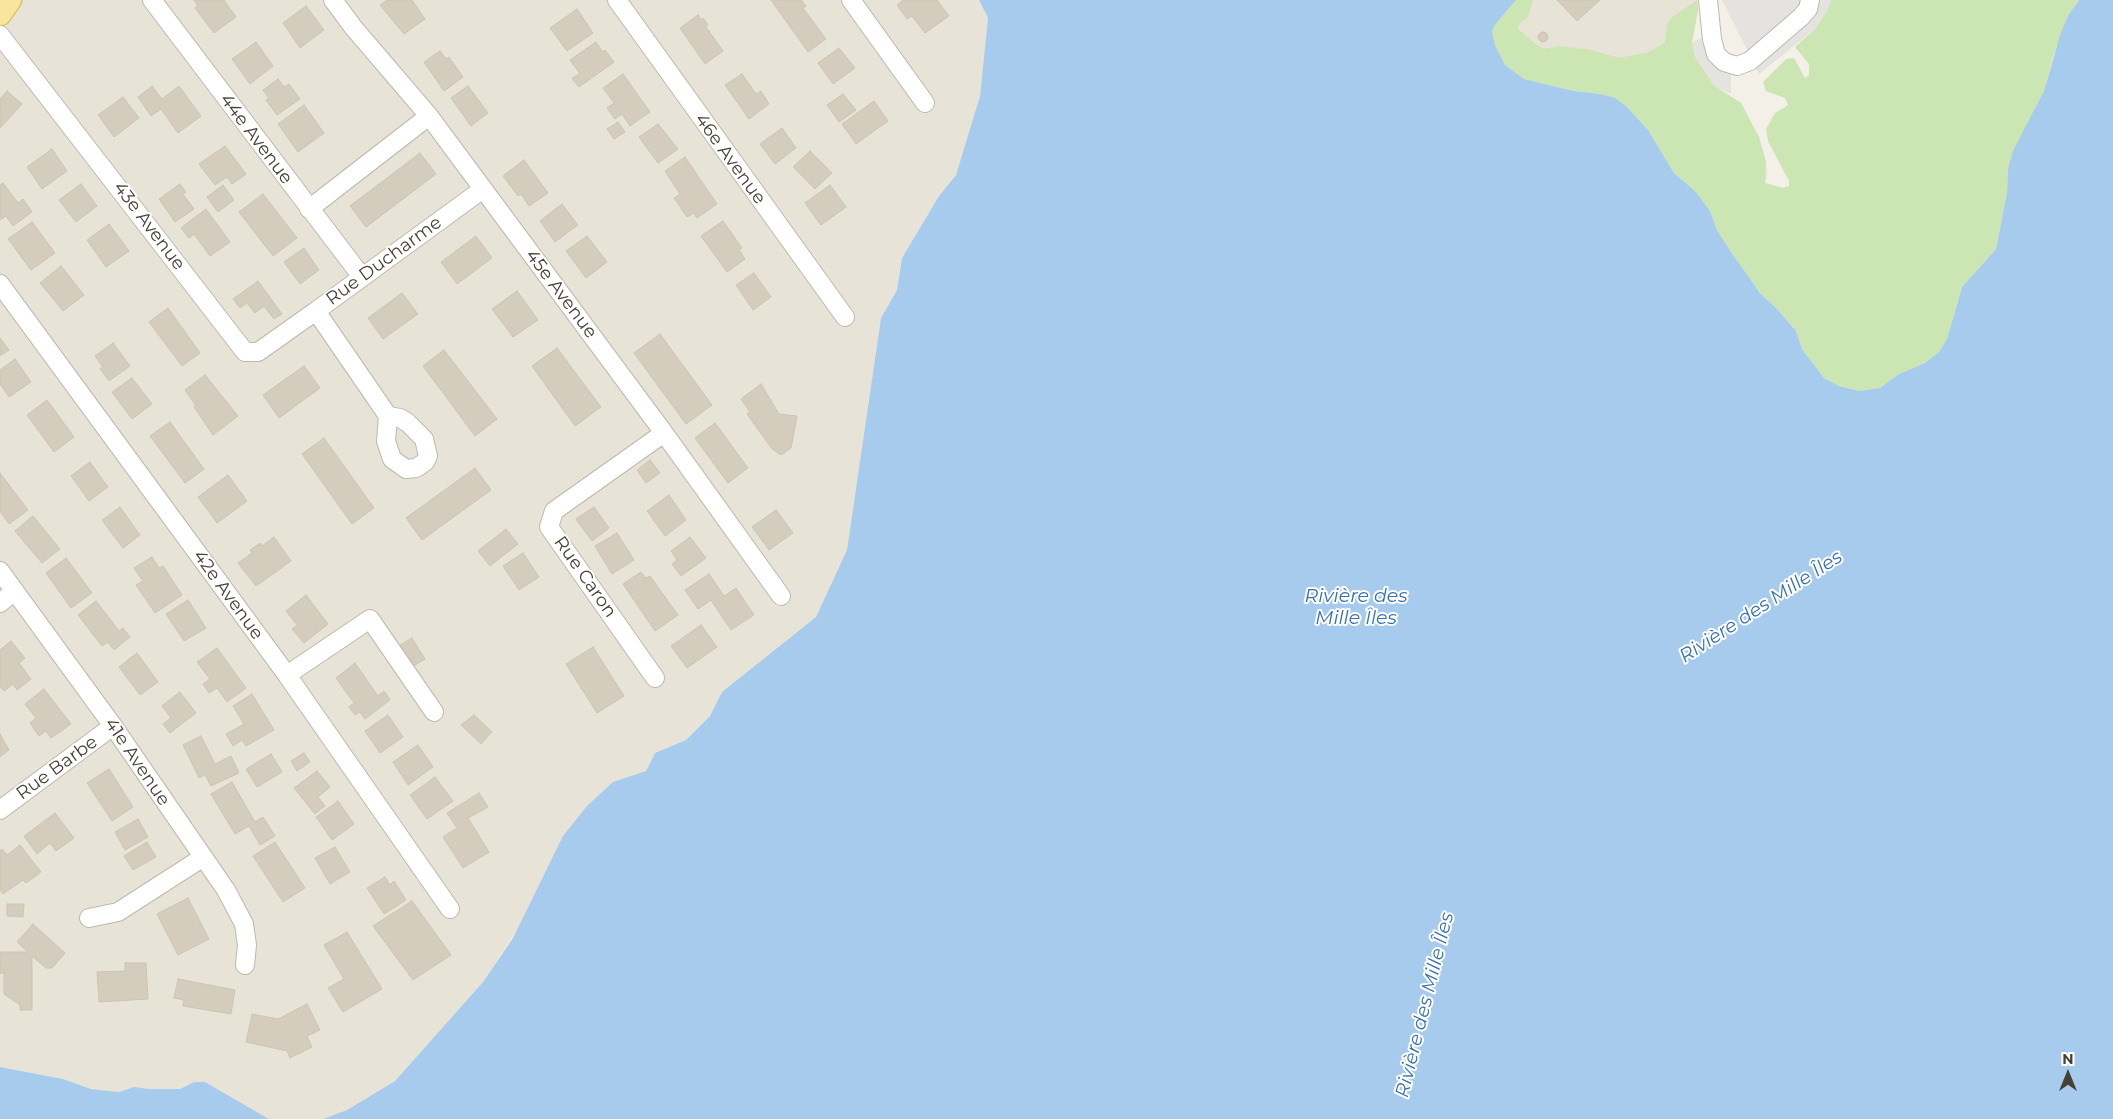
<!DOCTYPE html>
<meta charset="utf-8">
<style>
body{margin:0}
#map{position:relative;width:2113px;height:1119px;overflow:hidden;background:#f3f0e8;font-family:Montserrat,sans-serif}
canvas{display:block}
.north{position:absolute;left:2043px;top:1049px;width:50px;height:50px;-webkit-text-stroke:4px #fff;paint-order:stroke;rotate:0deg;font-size:14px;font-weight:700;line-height:20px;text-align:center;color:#464137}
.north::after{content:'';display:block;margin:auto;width:18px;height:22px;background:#464137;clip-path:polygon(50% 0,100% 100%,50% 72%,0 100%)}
</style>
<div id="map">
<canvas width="2113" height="1119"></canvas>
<div class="north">N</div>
</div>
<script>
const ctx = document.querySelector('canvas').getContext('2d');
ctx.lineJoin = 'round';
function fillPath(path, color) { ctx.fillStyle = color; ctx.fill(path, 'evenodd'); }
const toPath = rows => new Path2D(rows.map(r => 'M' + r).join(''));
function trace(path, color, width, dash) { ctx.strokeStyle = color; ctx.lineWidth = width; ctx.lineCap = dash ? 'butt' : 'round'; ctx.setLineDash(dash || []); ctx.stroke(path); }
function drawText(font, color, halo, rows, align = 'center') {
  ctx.font = font + ' Montserrat,sans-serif'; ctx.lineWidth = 4; ctx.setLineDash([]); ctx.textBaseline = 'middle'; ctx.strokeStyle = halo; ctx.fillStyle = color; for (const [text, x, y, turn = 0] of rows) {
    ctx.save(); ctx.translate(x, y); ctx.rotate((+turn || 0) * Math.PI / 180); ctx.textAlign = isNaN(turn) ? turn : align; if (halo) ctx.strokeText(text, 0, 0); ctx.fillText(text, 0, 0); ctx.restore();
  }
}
fillPath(toPath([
 [0,0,979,0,988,18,980,96,956,175,939,196,902,258,897,290,881,318,847,550,816,617,722,692,710,716,686,740,655,753,646,771,613,782,483,982,395,1081,347,1110,323,1119,269,1119,205,1082,194,1082,180,1089,149,1089,134,1087,119,1092,91,1089,63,1079,0,1067],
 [1516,0,1697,0,1698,10,1692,42,1695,57,1721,90,1741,103,1759,137,1766,162,1767,177,1761,191,1494,26]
]), '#e7e3d6');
fillPath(toPath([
 [1516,0,1533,0,1528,17,1519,24,1518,29,1534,43,1544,49,1560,46,1591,50,1619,58,1646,53,1660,46,1665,42,1667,25,1671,18,1697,0,1698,10,1692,42,1695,57,1714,86,1741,103,1759,137,1766,162,1765,183,1783,188,1789,186,1789,181,1768,141,1766,129,1775,113,1788,105,1785,98,1766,91,1763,82,1786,59,1794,58,1805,78,1809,75,1809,64,1795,47,1814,30,1827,11,1831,0,2079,0,2069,14,2054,54,2044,91,2008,169,2007,192,1996,249,1962,287,1947,339,1939,352,1925,363,1899,374,1880,388,1859,391,1839,386,1824,378,1815,366,1802,349,1796,331,1779,311,1760,293,1731,252,1717,230,1710,211,1696,192,1674,173,1648,130,1627,107,1615,98,1601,94,1574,91,1524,79,1505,65,1495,45,1492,32,1494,26]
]), '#cbe5b3');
fillPath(toPath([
 [1722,0,1831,0,1827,11,1814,30,1759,74],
 [1712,34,1731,66,1731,94,1714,86,1695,57,1692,42]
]), '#e4e3df');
fillPath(toPath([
 [979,0,1516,0,1494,26,1492,32,1495,45,1505,65,1524,79,1574,91,1601,94,1615,98,1627,107,1648,130,1674,173,1696,192,1710,211,1717,230,1731,252,1760,293,1779,311,1796,331,1802,349,1815,366,1824,378,1839,386,1859,391,1880,388,1899,374,1925,363,1939,352,1947,339,1962,287,1996,249,2007,192,2008,169,2013,151,2044,91,2061,32,2069,14,2079,0,2113,0,2113,1119,323,1119,347,1110,395,1081,483,982,513,938,563,836,587,806,613,782,646,771,655,753,686,740,710,716,722,692,816,617,847,550,881,318,897,290,902,258,939,196,956,175,980,96,988,18],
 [0,1067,63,1079,91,1089,119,1092,134,1087,149,1089,180,1089,194,1082,205,1082,269,1119,0,1119]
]), '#a7cbec');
const building = toPath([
 [194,0,224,0,236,17,214,33,195,8,198,6,194,0],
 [387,0,412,0,425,19,404,34,380,5,387,0],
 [771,0,801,0,806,6,803,8,826,39,808,52,771,0],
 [903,0,937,0,949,16,925,33,912,16,907,19,897,5,903,0],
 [1557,0,1600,0,1577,21,1557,0],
 [306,6,324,30,300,48,283,23,306,6],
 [577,9,593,33,567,51,550,28,577,9],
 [698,15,701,20,703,18,708,25,706,27,723,51,705,64,680,28,698,15],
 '1538 37a5 5 0 1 1 10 0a5 5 0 1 1-10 0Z',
 [256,42,273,66,250,84,232,59,256,42],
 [596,42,603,52,605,50,614,62,579,87,572,78,580,74,570,60,596,42],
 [839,48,855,68,833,84,818,63,839,48],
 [440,51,446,59,449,57,463,77,444,91,424,62,440,51],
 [623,74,650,112,630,126,622,114,615,119,607,108,614,103,603,88,623,74],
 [742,74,756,94,761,91,769,104,749,119,725,85,742,74],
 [278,79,284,87,289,84,300,99,277,115,266,100,269,98,263,90,278,79],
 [152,86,162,99,179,86,201,116,178,133,161,109,151,116,138,97,152,86],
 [468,86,488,113,471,126,451,98,468,86],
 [7,91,22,104,0,128,0,99,7,91],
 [843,94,856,110,839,122,827,105,843,94],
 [123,97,139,118,114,137,98,115,123,97],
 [874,101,888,121,856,144,842,124,874,101],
 [304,105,324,133,298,152,278,124,304,105],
 [618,122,625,132,614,139,607,129,618,122],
 [658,124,678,149,658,163,639,137,658,124],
 [782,128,796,148,775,164,760,144,782,128],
 [225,146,246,174,232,184,227,177,215,185,199,164,225,146],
 [52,149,67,171,42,189,27,167,52,149],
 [810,151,832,173,815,189,793,167,810,151],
 [420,153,436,174,366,227,350,206,420,153],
 [685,157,717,204,697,218,694,213,687,217,674,198,680,194,665,171,685,157],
 [524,160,548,193,529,206,521,194,518,196,503,176,524,160],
 [3,183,18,203,23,199,32,212,13,226,6,216,0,220,0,185,3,183],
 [81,184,97,206,76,222,59,200,81,184],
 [180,184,186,192,183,194,194,209,175,222,159,199,180,184],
 [223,185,234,200,218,212,207,197,223,185],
 [830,185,846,207,821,225,805,203,830,185],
 [263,194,297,238,273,256,239,212,263,194],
 [562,204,578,225,555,242,540,221,562,204],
 [206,209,230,242,210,256,194,234,189,238,181,228,206,209],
 [723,221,742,248,739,250,745,259,727,272,701,236,723,221],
 [32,222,55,253,31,270,8,239,32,222],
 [109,224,129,251,106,267,87,240,109,224],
 [476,236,492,258,457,284,441,262,476,236],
 [587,236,607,262,586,278,566,251,587,236],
 [304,248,319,270,300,284,284,262,304,248],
 [61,266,84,295,63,311,40,283,61,266],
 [754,273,771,297,753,310,736,285,754,273],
 [258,281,282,314,274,319,264,306,255,313,247,303,240,308,233,299,258,281],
 [517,291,538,320,513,337,492,309,517,291],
 [402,293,418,314,383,339,368,318,402,293],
 [168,308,200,353,182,366,149,322,168,308],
 [660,334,712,405,686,424,634,353,660,334],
 [0,338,9,350,0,356,0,338],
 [113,343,130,366,109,381,100,369,103,367,95,356,113,343],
 [557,348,601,407,575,426,532,366,557,348],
 [444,350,497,419,475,436,423,366,444,350],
 [15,359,31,382,9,397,0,384,0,370,15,359],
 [304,366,320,388,279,418,263,395,304,366],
 [205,375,238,416,213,435,194,407,196,406,185,390,205,375],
 [132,378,152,404,132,419,112,392,132,378],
 [761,384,779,414,797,416,791,448,781,455,772,449,747,414,750,412,741,399,761,384],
 [47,400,74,437,54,452,27,415,47,400],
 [170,422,204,469,185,483,150,436,170,422],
 [715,423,748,468,728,483,695,438,715,423],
 [324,438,374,508,352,524,302,454,324,438],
 [650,460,660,473,646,483,637,470,650,460],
 [90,462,108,487,89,501,71,476,90,462],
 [475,468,491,490,422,540,406,518,475,468],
 [0,473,28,510,9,524,0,511,0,473],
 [228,475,247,501,217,523,198,497,228,475],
 [669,495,686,520,665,536,647,511,669,495],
 [120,507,140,535,123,548,102,520,120,507],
 [594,507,609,528,592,541,576,519,594,507],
 [776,510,793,533,769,550,752,527,776,510],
 [33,516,60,549,42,563,15,531,33,516],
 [506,529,518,544,490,566,478,551,506,529],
 [617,533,634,560,612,574,595,546,617,533],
 [274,537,291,561,256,586,238,563,252,553,250,550,260,543,262,546,274,537],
 [690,537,706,558,681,576,672,564,677,560,671,551,690,537],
 [523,553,539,577,519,590,503,566,523,553],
 [152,557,159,568,163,566,182,595,155,613,136,585,143,581,134,568,152,557],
 [66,558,92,593,71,608,46,573,66,558],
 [641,572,646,578,650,576,678,615,655,631,623,584,641,572],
 [709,574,724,596,736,588,754,615,731,630,711,600,698,609,685,590,709,574],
 [306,595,328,624,304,643,292,629,297,625,286,611,306,595],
 [188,600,206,628,184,641,166,614,188,600],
 [96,601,119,631,123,628,130,637,114,650,108,642,102,646,78,615,96,601],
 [701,625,717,647,687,668,671,646,701,625],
 [412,638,425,659,410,668,397,647,412,638],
 [11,641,25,658,19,663,31,679,17,690,13,684,4,691,0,686,0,650,11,641],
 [593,647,624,696,597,713,566,664,593,647],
 [217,648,246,688,227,702,217,688,209,693,203,684,210,679,197,662,217,648],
 [137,653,158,682,140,695,119,667,137,653],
 [355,663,378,696,384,691,390,700,365,719,360,712,355,715,349,707,354,703,336,678,355,663],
 [44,689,71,724,51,738,46,731,39,736,30,723,36,718,25,704,44,689],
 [180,692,196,713,170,733,163,724,171,718,162,706,180,692],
 [252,694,274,730,246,746,242,740,233,746,226,734,244,724,233,706,252,694],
 [388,715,403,737,380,753,365,731,388,715],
 [474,715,492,732,481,744,461,725,474,715],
 [0,734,9,750,0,757,0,734],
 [201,736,215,764,231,756,239,773,211,786,205,775,199,778,183,745,201,736],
 [418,745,433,767,408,785,393,762,418,745],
 [304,753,310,762,297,771,291,761,304,753],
 [271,754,282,772,257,787,246,769,271,754],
 [109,769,133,807,112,821,87,783,109,769],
 [317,771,330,787,318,797,325,806,315,814,294,788,317,771],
 [435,777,453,801,427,819,410,795,435,777],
 [232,782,255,822,263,817,275,836,260,845,249,826,235,834,211,794,232,782],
 [479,793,488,807,468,818,489,852,463,868,443,837,457,828,447,813,479,793],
 [338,801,354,824,332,840,316,817,338,801],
 [55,813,74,838,56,851,50,843,37,854,24,836,55,813],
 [138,819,148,837,125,850,115,832,138,819],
 [147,842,156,857,133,870,124,856,147,842],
 [275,842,305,888,283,902,253,856,275,842],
 [20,845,41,872,26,883,23,880,3,894,0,890,0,851,2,849,7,855,20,845],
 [335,847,350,872,330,884,315,858,335,847],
 [385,877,390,885,394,881,406,900,384,914,367,888,385,877],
 [188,898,209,939,178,955,157,914,188,898],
 [412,901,451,955,413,980,373,926,412,901],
 [7,904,24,904,23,917,7,916,7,904],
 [33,924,65,953,52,968,46,968,32,956,32,1010,20,1010,20,1005,4,994,4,973,0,973,0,952,28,952,17,942,33,924],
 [347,932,382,989,343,1012,328,988,344,979,324,945,347,932],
 [125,963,146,963,148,999,99,1002,97,972,125,971,125,963],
 [178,979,235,990,231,1014,183,1006,184,1000,174,998,178,979],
 [307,1004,320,1030,307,1036,312,1047,290,1058,287,1051,246,1042,252,1014,278,1019,307,1004]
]);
fillPath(building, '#d4cdbe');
trace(building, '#cec5b1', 1);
const minor = toPath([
 [152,0,362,277],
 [333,0,353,27,429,116,664,433,781,596],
 [617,0,845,317],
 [851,0,925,103],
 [1708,0,1712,39,1716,54,1724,62,1737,66,1750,61,1801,17,1808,9,1810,0],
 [0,35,245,352,258,352,316,311],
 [309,209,429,116],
 [0,284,287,675,450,909],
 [388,416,386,441,392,459,406,469,416,468,425,462,428,456,424,439,408,423,400,418,388,416,316,311,483,189],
 [0,571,113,726,226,890,244,924,247,945,245,965],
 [0,603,15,591],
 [287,675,370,619,434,712],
 [655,678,549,527,554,511,664,433],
 [0,810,113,726],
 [89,918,118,912,202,858]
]);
const major = toPath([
 [0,14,10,0]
]);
trace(minor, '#beb9ab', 20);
trace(major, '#ddc36b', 25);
trace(minor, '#fff', 18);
trace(major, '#f9e59b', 22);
drawText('18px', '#464137', '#fff', [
 ["44e Avenue",256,139,53],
 ["46e Avenue",730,159,54],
 ["43e Avenue",149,226,53],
 ["Rue Ducharme",384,261,-36],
 ["45e Avenue",561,294,53],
 ["Rue Caron",585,577,55],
 ["42e Avenue",228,595,54],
 ["41e Avenue",137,762,56],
 ["Rue Barbe",57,768,-36]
]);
drawText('italic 19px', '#3671ac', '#fff', [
 ["Rivière des",1356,596],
 ["Mille Îles",1356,618],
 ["Rivière des Mille Îles",1761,607,-33],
 ["Rivière des Mille Îles",1425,1005,-76]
]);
</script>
